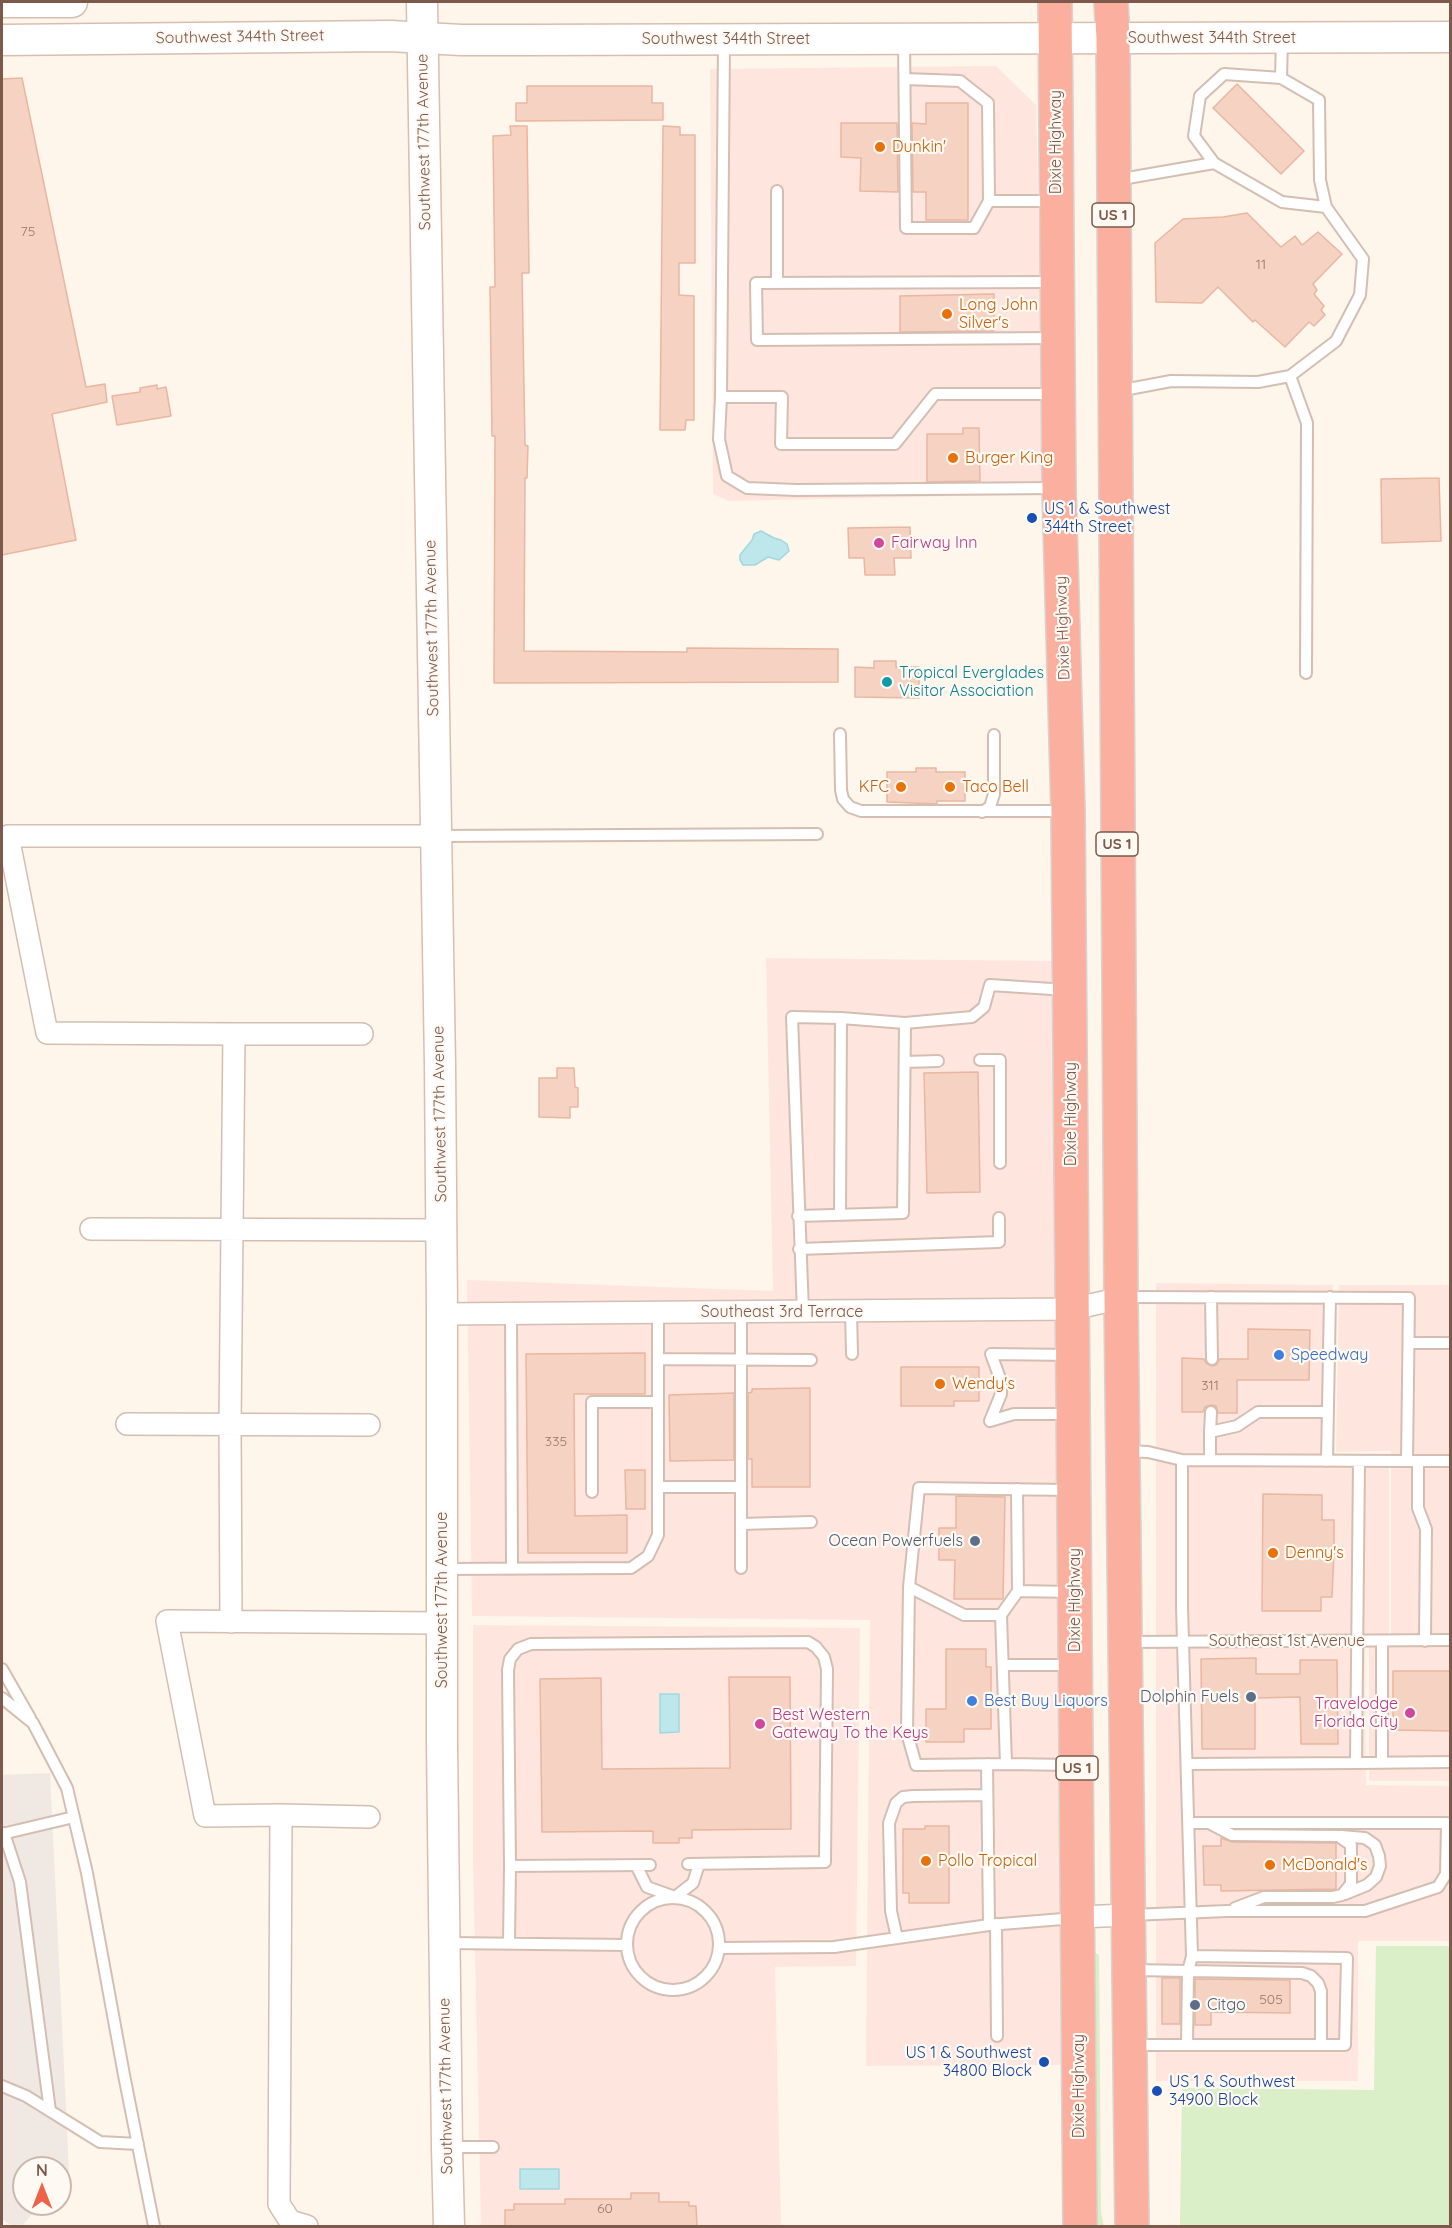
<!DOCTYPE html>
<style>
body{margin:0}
#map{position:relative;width:1452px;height:2228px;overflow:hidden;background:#fef5eb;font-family:Quicksand,sans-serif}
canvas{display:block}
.frame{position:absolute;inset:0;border:3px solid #7c594b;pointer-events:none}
.north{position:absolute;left:12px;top:2156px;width:60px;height:60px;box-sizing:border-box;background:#fff9f3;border:2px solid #cbb9b0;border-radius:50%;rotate:0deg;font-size:16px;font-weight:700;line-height:24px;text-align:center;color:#7c594b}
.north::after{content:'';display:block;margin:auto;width:21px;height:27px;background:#ef6249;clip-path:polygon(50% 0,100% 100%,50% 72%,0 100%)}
</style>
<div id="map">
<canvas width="1452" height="2228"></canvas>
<div class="frame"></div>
<div class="north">N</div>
</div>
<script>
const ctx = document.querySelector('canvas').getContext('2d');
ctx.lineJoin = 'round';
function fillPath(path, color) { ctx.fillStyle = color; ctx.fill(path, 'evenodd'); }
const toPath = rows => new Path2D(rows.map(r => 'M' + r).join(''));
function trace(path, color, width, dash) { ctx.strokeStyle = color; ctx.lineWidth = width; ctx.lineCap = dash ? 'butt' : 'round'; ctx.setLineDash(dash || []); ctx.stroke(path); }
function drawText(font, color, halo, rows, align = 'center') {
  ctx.font = font + ' Quicksand,sans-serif'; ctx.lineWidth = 4.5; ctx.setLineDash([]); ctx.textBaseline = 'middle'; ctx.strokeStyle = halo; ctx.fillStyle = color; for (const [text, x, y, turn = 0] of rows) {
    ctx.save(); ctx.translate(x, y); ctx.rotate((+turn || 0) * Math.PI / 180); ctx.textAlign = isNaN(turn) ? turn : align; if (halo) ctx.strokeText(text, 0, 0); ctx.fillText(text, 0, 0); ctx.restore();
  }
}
fillPath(toPath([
 [996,66,1036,105,1045,494,729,501,713,494,710,69],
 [766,958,1053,961,1061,2065,866,2066,870,1620,472,1616,467,1280,773,1291],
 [1156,1283,1333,1285,1332,1455,1389,1455,1389,1634,1365,1635,1366,1785,1450,1786,1450,1941,1358,1941,1358,2081,1156,2081],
 [1339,1285,1450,1285,1450,1635,1391,1635,1391,1451,1336,1452],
 [473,1625,860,1628,856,1966,775,1967,781,2226,481,2226,473,1860],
 [1369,1645,1450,1646,1450,1781,1369,1781]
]), '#fee6df');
fillPath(toPath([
 [50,1773,69,2173,60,2183,60,2168,24,2168,24,2204,41,2204,22,2226,11,2226,2,2219,2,1775]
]), '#f0e8e3');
fillPath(toPath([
 [1376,1946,1450,1946,1450,2226,1180,2226,1182,2088,1374,2090],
 [1094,1952,1099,1955,1101,2213,1104,2226,1093,2226]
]), '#daeec7');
const water = toPath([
 [761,531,774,538,781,540,787,544,789,551,779,560,768,557,755,565,743,565,740,560,740,555,752,540,754,534,761,531],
 [660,1694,679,1694,679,1732,660,1733,660,1694],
 [520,2169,559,2169,559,2189,520,2189,520,2169]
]);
fillPath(water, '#bde7ea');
trace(water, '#a2d8dd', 1.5);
const building = toPath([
 [22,78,86,387,105,384,107,402,52,414,76,540,2,555,2,79,22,78],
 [1237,84,1304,151,1281,174,1213,108,1237,84],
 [527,86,652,86,652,103,663,103,663,120,516,121,516,103,527,103,527,86],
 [926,103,968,103,968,220,926,220,926,192,913,192,912,123,926,124,926,103],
 [841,123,897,123,898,192,860,191,861,158,841,157,841,123],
 [510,126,527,126,529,273,522,273,525,445,528,446,527,478,525,478,524,651,687,652,687,648,838,649,838,682,494,683,495,436,492,436,490,287,495,287,493,136,511,135,510,126],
 [663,126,680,127,680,135,695,135,695,263,679,263,679,295,694,296,694,420,686,420,685,430,660,430,663,126],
 [1247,213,1281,247,1295,236,1302,245,1318,232,1342,254,1313,284,1317,290,1314,294,1324,306,1321,310,1325,315,1314,326,1309,322,1285,347,1255,320,1253,322,1218,287,1202,303,1156,302,1155,243,1183,219,1223,217,1247,213],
 [994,294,994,331,900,332,900,296,994,294],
 [157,385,157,389,166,387,171,416,117,425,112,396,140,392,140,388,157,385],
 [963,428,979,428,980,481,927,482,927,434,963,434,963,428],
 [1439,478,1441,541,1382,543,1381,479,1439,478],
 [910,527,911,558,894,558,895,575,865,575,864,558,849,558,848,528,910,527],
 [874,661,896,661,896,667,919,667,919,698,855,697,855,667,874,668,874,661],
 [916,768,936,768,936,772,965,772,965,801,937,801,937,804,887,802,887,772,916,772,916,768],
 [557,1068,574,1068,575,1087,578,1088,578,1107,570,1107,570,1118,539,1117,539,1078,557,1078,557,1068],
 [978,1072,980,1192,927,1193,924,1073,978,1072],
 [1248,1329,1310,1330,1309,1380,1237,1380,1237,1413,1218,1413,1216,1406,1211,1405,1205,1407,1203,1412,1182,1412,1182,1358,1204,1359,1206,1363,1212,1366,1216,1365,1220,1359,1248,1359,1248,1329],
 [645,1353,645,1394,574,1394,575,1516,627,1515,627,1553,528,1553,526,1354,645,1353],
 [901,1367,979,1367,979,1401,954,1401,954,1406,901,1406,901,1367],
 [810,1388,810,1487,752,1487,752,1459,748,1459,748,1393,752,1392,752,1389,810,1388],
 [734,1393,734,1460,670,1461,669,1395,734,1393],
 [625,1470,645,1470,645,1509,626,1509,625,1470],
 [1263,1494,1322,1495,1322,1520,1334,1520,1334,1552,1332,1597,1321,1597,1321,1611,1262,1611,1263,1494],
 [956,1496,1005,1497,1003,1599,954,1599,955,1560,939,1560,939,1528,956,1528,956,1496],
 [946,1649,986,1649,986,1667,991,1667,991,1729,964,1729,964,1742,926,1742,926,1709,946,1709,946,1649],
 [1256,1658,1256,1674,1300,1674,1300,1660,1337,1660,1338,1744,1301,1744,1300,1697,1255,1698,1255,1749,1202,1749,1201,1659,1256,1658],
 [1393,1671,1450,1671,1450,1731,1393,1730,1393,1671],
 [729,1677,790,1677,791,1829,692,1830,692,1838,679,1838,679,1843,653,1843,653,1831,542,1832,540,1679,601,1678,602,1769,730,1768,729,1677],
 [925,1826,949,1826,949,1903,909,1903,909,1893,903,1893,903,1829,925,1829,925,1826],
 [1221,1838,1232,1842,1336,1843,1336,1889,1221,1891,1221,1885,1204,1885,1203,1846,1221,1846,1221,1838],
 [1162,1978,1180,1978,1180,2024,1162,2024,1162,1978],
 [1195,1979,1290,1980,1290,2013,1211,2012,1211,2025,1195,2025,1195,1979],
 [631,2193,659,2193,659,2202,689,2202,689,2206,696,2206,697,2226,505,2226,505,2210,514,2210,514,2204,565,2204,565,2199,631,2199,631,2193]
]);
fillPath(building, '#f5d2c1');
trace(building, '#e9b6a0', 1.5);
const lane = toPath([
 [1282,40,1281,78,1319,100,1320,180,1326,207,1363,259,1360,295,1336,341,1290,376],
 [724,42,721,397,782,397,781,444,895,444,935,394,1055,394],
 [904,42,906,228,974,228,989,201,988,103,960,81,905,79],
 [1214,163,1194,136,1200,96,1224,74,1281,78],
 [1116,180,1214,163,1282,202,1326,207],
 [989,201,1053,201],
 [1054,282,756,283,757,340,1055,338],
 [777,283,777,191],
 [1118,391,1171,381,1258,382,1290,376,1307,423,1306,673],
 [721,397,719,439,727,476,747,488,796,490,1057,488],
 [840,734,841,790,843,799,850,807,861,811,1064,811],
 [982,812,990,807,994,794,994,735],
 [439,836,817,834],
 [980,1060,1000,1060,1000,1163],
 [905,1062,938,1061],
 [840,1215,841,1018,905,1023,972,1017,984,1007,990,985,1067,990],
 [798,1216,903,1213,905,1023],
 [799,1249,999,1242,999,1218],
 [1124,1297,1409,1298,1407,1461,1418,1461,1418,1508,1426,1529,1425,1641],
 [1211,1297,1212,1359],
 [658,1312,658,1359,811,1360],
 [741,1312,741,1568],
 [803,1312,792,1017,841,1018],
 [851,1312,852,1354],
 [511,1313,512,1569],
 [1409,1343,1450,1343],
 [990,1421,1001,1394,1001,1381,991,1354,1070,1355],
 [990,1421,1014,1414,1070,1414],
 [1210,1432,1211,1412],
 [1126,1451,1148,1452,1182,1460],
 [1210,1460,1210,1432,1237,1426,1258,1412,1328,1412],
 [1327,1461,1330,1297],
 [1418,1461,1450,1461],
 [658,1487,741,1487],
 [592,1492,592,1402,658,1402],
 [741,1524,811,1522],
 [444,1569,631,1568,648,1556,658,1535,658,1359],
 [909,1587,907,1733,916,1765,1006,1764,1001,1615,964,1615,909,1587,919,1488,1070,1490],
 [1018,1591,1072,1592],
 [1001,1615,1018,1591,1017,1489],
 [1382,1641,1382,1763],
 [1130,1642,1450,1640],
 [1003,1665,1071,1665],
 [2,1669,30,1718],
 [2,1698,33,1723,67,1788,87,1873,124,2075,154,2226],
 [1356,1763,1450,1762],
 [987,1764,989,1925],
 [1006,1764,1071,1765],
 [1188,1764,1356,1763,1359,1461],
 [1211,1824,1232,1835,1338,1836,1351,1845,1351,1884,1342,1895,1333,1897,1264,1897,1235,1908],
 [4,1833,20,1882,50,2111],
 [2,1834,74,1817],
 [1341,1836,1365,1838,1375,1845,1379,1856,1380,1866,1376,1877,1367,1885,1345,1894],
 [636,1865,647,1887,675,1897,693,1883,699,1864],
 [510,1866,650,1865],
 '627 1944a46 46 0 1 1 92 0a46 46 0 1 1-92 0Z',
 [1131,1915,1227,1911,1365,1911,1438,1887,1446,1874,1447,1823,1189,1823],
 [996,1924,997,2036],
 [897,1938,891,1911,889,1823,896,1803,903,1797,913,1796,987,1795],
 [447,1943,627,1945],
 [509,1943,510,1866,508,1670,510,1659,518,1649,531,1644,808,1642,816,1647,824,1657,827,1669,825,1862,688,1864],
 [720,1948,834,1947,989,1925,1075,1918],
 [1133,1970,1302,1973,1311,1976,1318,1983,1321,1991,1321,2045],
 [1132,2045,1345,2045,1347,1958,1192,1956],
 [1187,2045,1188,1971,1192,1956,1182,1607,1182,1460,1407,1461],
 [2,2086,26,2096,100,2142,138,2144],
 [448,2147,493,2147]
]);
const street = toPath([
 [234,1034,362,1034],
 [91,1229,441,1230],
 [442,1314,1073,1309,1121,1298],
 [127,1424,369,1425],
 [231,1622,230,1425,234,1034,47,1033,8,836,436,836],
 [281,1815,369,1817],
 [1078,1917,1128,1915],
 [307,2226,290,2221,279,2204,281,1815,205,1816,167,1621,441,1623]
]);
const secondary = toPath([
 [2,2,72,2],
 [422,2,440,1064,442,1314,442,1744,447,2147,449,2226],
 [2,40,390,36,461,40,525,40,1450,37]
]);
const highway = toPath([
 [1055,2,1059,488,1068,811,1080,2226],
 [1111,2,1113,38,1121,1298,1132,2226]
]);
trace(lane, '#d4beb2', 14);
trace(street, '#d4beb2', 24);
trace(secondary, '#d8beae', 33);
trace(highway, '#dad1cd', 36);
trace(lane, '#fff', 10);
trace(street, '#fff', 21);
trace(secondary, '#fff', 30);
trace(highway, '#fbb09f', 33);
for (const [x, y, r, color] of [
 [880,147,6,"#e8710a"],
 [947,314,6,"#e8710a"],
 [953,458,6,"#e8710a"],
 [1032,518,6,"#1a4fb4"],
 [879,543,6,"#d1479c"],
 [887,682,6,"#0f9aa8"],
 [901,787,6,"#e8710a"],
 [950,787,6,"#e8710a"],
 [1279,1355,6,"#3f7fe0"],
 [940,1384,6,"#e8710a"],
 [975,1541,6,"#5c6f8a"],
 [1273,1553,6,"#e8710a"],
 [1251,1697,6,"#5c6f8a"],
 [972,1701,6,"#3f7fe0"],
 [1410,1713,6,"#d1479c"],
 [760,1724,6,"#d1479c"],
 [926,1861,6,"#e8710a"],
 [1270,1865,6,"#e8710a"],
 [1195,2005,6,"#5c6f8a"],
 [1044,2062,6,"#1a4fb4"],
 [1157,2091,6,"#1a4fb4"]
]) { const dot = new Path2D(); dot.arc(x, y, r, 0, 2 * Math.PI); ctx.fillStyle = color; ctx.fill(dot); trace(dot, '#fff9f3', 2); }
drawText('14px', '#9a7768', null, [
 ["75",28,232],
 ["11",1261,265],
 ["311",1210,1386],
 ["335",556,1442],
 ["505",1271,2000],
 ["60",605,2209]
]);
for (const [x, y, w] of [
 [1113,215,42],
 [1117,844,42],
 [1077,1768,42]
]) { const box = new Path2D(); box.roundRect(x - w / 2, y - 12, w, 24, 4.5); ctx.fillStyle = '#fff9f3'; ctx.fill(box); trace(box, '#7c594b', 1.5); }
drawText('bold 15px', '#7c594b', null, [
 ["US 1",1113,215],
 ["US 1",1117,844],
 ["US 1",1077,1768]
]);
drawText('16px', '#7c594b', '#fff9f3', [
 ["Southwest 344th Street",240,37,-1],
 ["Southwest 344th Street",1212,38],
 ["Southwest 344th Street",726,39],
 ["Southwest 177th Avenue",424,142,-91],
 ["Dixie Highway",1056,142,-90],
 ["Southwest 177th Avenue",432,628,-91],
 ["Dixie Highway",1063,628,-92],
 ["Southwest 177th Avenue",440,1114,-91],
 ["Dixie Highway",1071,1114,-90],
 ["Southeast 3rd Terrace",782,1312],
 ["Southwest 177th Avenue",442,1600,-90],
 ["Dixie Highway",1075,1600,-90],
 ["Southeast 1st Avenue",1287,1641],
 ["Southwest 177th Avenue",446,2086,-91],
 ["Dixie Highway",1079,2086,-90]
]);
drawText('16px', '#c56008', '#fff9f3', [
 ["Dunkin'",892,147],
 ["Long John",959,305],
 ["Silver's",959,323],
 ["Burger King",965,458],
 ["KFC",889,787,"right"],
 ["Taco Bell",962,787],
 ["Wendy's",952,1384],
 ["Denny's",1285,1553],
 ["Pollo Tropical",938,1861],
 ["McDonald's",1282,1865]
], 'left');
drawText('16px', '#164399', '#fff9f3', [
 ["US 1 & Southwest",1044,509],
 ["344th Street",1044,527],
 ["US 1 & Southwest",1032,2053,"right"],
 ["34800 Block",1032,2071,"right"],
 ["US 1 & Southwest",1169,2082],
 ["34900 Block",1169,2100]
], 'left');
drawText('16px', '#b23c85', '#fff9f3', [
 ["Fairway Inn",891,543],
 ["Travelodge",1398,1704,"right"],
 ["Florida City",1398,1722,"right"],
 ["Best Western",772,1715],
 ["Gateway To the Keys",772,1733]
], 'left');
drawText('16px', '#0d838f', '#fff9f3', [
 ["Tropical Everglades",899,673],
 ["Visitor Association",899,691]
], 'left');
drawText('16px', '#366cbe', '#fff9f3', [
 ["Speedway",1291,1355],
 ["Best Buy Liquors",984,1701]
], 'left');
drawText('16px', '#4e5e75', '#fff9f3', [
 ["Ocean Powerfuels",963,1541],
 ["Dolphin Fuels",1239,1697],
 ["Citgo",1207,2005,"left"]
], 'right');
</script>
